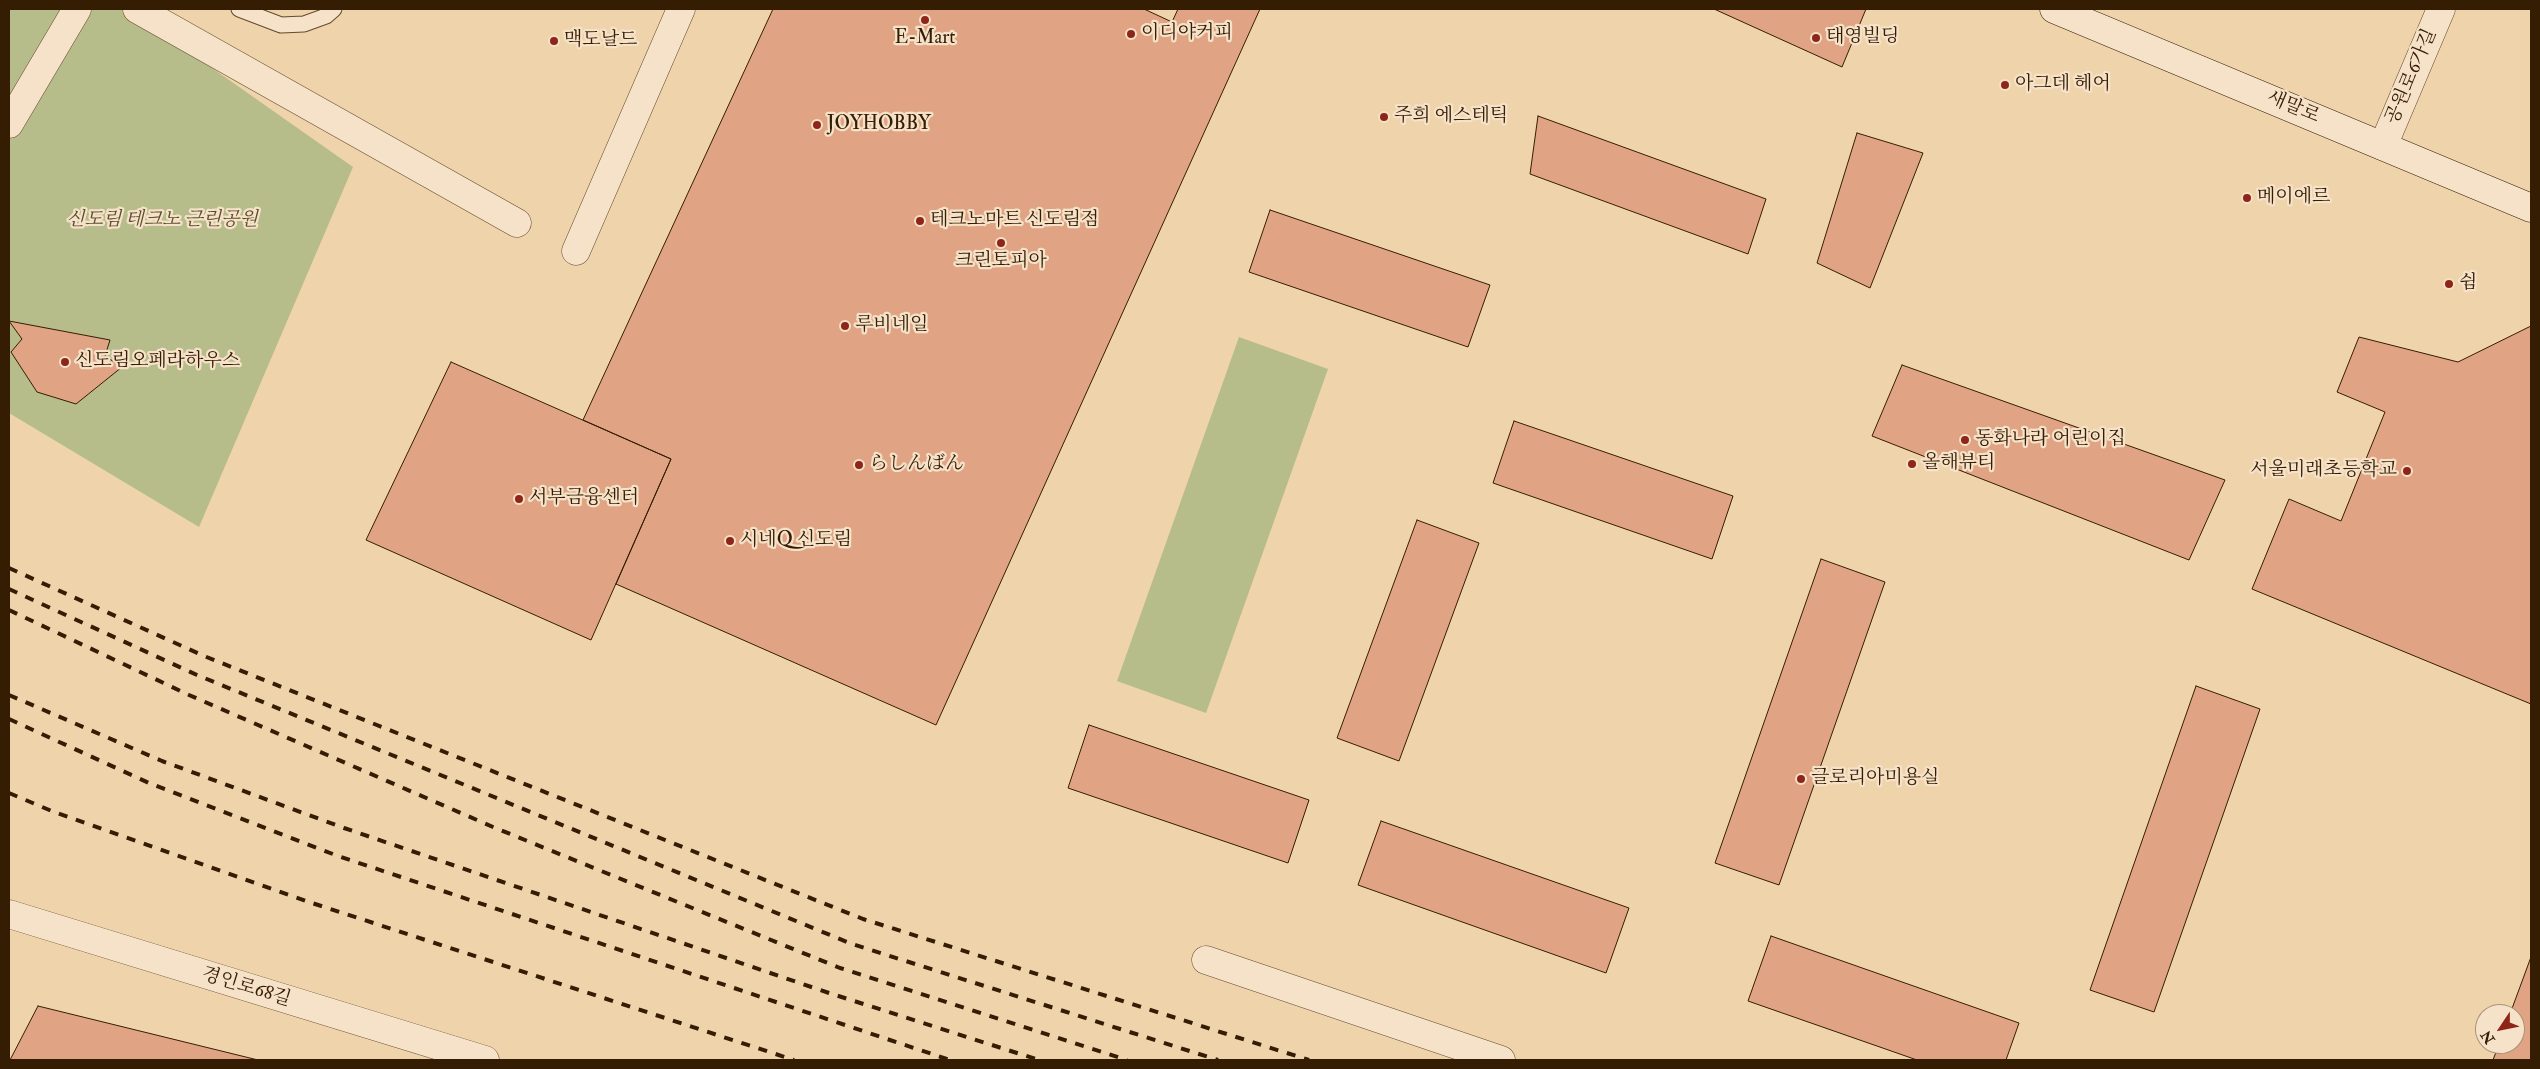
<!DOCTYPE html>
<meta charset="utf-8">
<style>
body{margin:0}
#map{position:relative;width:2540px;height:1069px;overflow:hidden;background:#efd3aa;font-family:"IM FELL Double Pica",serif}
canvas{display:block}
.frame{position:absolute;inset:0;border:10px solid #351d04;pointer-events:none}
.north{position:absolute;left:2475px;top:1004px;width:50px;height:50px;box-sizing:border-box;background:#f5e2c8;border:1px solid #a8937a;border-radius:50%;rotate:236deg;font-size:14px;font-weight:700;line-height:20px;text-align:center;color:#351d04}
.north::after{content:'';display:block;margin:auto;width:18px;height:22px;background:#8f2418;clip-path:polygon(50% 0,100% 100%,50% 72%,0 100%)}
</style>
<div id="map">
<canvas width="2540" height="1069"></canvas>
<div class="frame"></div>
<div class="north">N</div>
</div>
<script>
const ctx = document.querySelector('canvas').getContext('2d');
ctx.lineJoin = 'round';
function fillPath(path, color) { ctx.fillStyle = color; ctx.fill(path, 'evenodd'); }
const toPath = rows => new Path2D(rows.map(r => 'M' + r).join(''));
function trace(path, color, width, dash) { ctx.strokeStyle = color; ctx.lineWidth = width; ctx.lineCap = dash ? 'butt' : 'round'; ctx.setLineDash(dash || []); ctx.stroke(path); }
function drawText(font, color, halo, rows, align = 'center') {
  ctx.font = font + ' "IM FELL Double Pica","Noto Serif KR","Noto Serif JP",serif'; ctx.lineWidth = 4.5; ctx.setLineDash([]); ctx.textBaseline = 'middle'; ctx.strokeStyle = halo; ctx.fillStyle = color; for (const [text, x, y, turn = 0] of rows) {
    ctx.save(); ctx.translate(x, y); ctx.rotate((+turn || 0) * Math.PI / 180); ctx.textAlign = isNaN(turn) ? turn : align; if (halo) ctx.strokeText(text, 0, 0); ctx.fillText(text, 0, 0); ctx.restore();
  }
}
fillPath(toPath([
 [9,9,128,9,353,167,199,527,9,413],
 [1239,337,1328,369,1206,713,1117,681]
]), '#b7bd8a');
const building = toPath([
 [773,9,1144,9,1172,22,1178,9,1260,9,936,725,616,584,671,459,583,420,773,9],
 [1714,9,1866,9,1842,67,1714,9],
 [1538,116,1766,199,1748,254,1530,174,1538,116],
 [1857,133,1923,153,1870,288,1817,263,1857,133],
 [1270,210,1490,285,1468,347,1249,272,1270,210],
 [9,321,110,340,105,356,122,367,76,404,37,392,11,352,22,339,9,321],
 [2531,326,2531,704,2252,589,2289,499,2341,521,2385,412,2337,392,2359,337,2458,362,2531,326],
 [451,362,671,459,591,640,366,540,451,362],
 [1902,365,2225,480,2189,560,1872,436,1902,365],
 [1514,421,1733,496,1712,559,1493,483,1514,421],
 [1417,520,1479,543,1399,761,1337,738,1417,520],
 [1821,559,1885,582,1779,885,1715,863,1821,559],
 [2196,686,2260,709,2154,1012,2090,990,2196,686],
 [1089,725,1309,800,1288,863,1068,788,1089,725],
 [1381,821,1629,908,1606,973,1358,885,1381,821],
 [1771,936,2019,1023,2006,1060,1917,1060,1748,1001,1771,936],
 [2531,957,2531,1060,2493,1060,2499,1044,2515,1044,2515,1014,2510,1014,2531,957],
 [38,1006,258,1060,10,1060,38,1006]
]);
fillPath(building, '#e0a484');
trace(building, '#351d04', 1);
const lane = toPath([
 [239,9,281,25,304,24,326,16,334,9]
]);
const street = toPath([
 [137,9,517,223],
 [9,124,77,9],
 [2383,146,2441,9],
 [576,251,681,9],
 [9,914,485,1060],
 [1206,960,1501,1060]
]);
const secondary = toPath([
 [2054,9,2531,208]
]);
trace(lane, '#644a2e', 17);
trace(street, '#644a2e', 29);
trace(secondary, '#351d04', 29);
trace(lane, '#f5e2c8', 15);
trace(street, '#f5e2c8', 28);
trace(secondary, '#f5e2c8', 28);
trace(toPath([
 [9,568,204,656,863,919,1309,1060],
 [9,589,197,675,852,944,1218,1060],
 [9,610,189,695,493,827,840,968,1127,1060],
 [9,695,162,761,344,828,829,993,1039,1060],
 [9,719,149,783,338,856,950,1060],
 [9,793,54,812,312,903,794,1060]
]), '#351d04', 4, [9, 9]);
for (const [x, y, r, color] of [
 [925,20,5,"#8f2418"],
 [1131,34,5,"#8f2418"],
 [1816,38,5,"#8f2418"],
 [554,41,5,"#8f2418"],
 [2005,85,5,"#8f2418"],
 [1384,117,5,"#8f2418"],
 [817,125,5,"#8f2418"],
 [2247,198,5,"#8f2418"],
 [920,221,5,"#8f2418"],
 [1001,243,5,"#8f2418"],
 [2449,284,5,"#8f2418"],
 [845,326,5,"#8f2418"],
 [65,362,5,"#8f2418"],
 [1965,440,5,"#8f2418"],
 [1912,464,5,"#8f2418"],
 [859,465,5,"#8f2418"],
 [2407,471,5,"#8f2418"],
 [519,499,5,"#8f2418"],
 [730,541,5,"#8f2418"],
 [1801,779,5,"#8f2418"]
]) { const dot = new Path2D(); dot.arc(x, y, r, 0, 2 * Math.PI); ctx.fillStyle = color; ctx.fill(dot); trace(dot, '#f5e2c8', 2); }
drawText('19px', '#351d04', '#f5e2c8', [
 ["이디야커피",1141,34],
 ["태영빌딩",1826,38],
 ["E-Mart",925,39,"center"],
 ["맥도날드",564,41],
 ["아그데 헤어",2015,85],
 ["주희 에스테틱",1394,117],
 ["JOYHOBBY",827,125],
 ["메이에르",2257,198],
 ["테크노마트 신도림점",930,221],
 ["크린토피아",1001,262,"center"],
 ["쉼",2459,284],
 ["루비네일",855,326],
 ["신도림오페라하우스",75,362],
 ["동화나라 어린이집",1975,440],
 ["올해뷰티",1922,464],
 ["らしんばん",869,465],
 ["서울미래초등학교",2397,471,"right"],
 ["서부금융센터",529,499],
 ["시네Q 신도림",740,541],
 ["글로리아미용실",1811,779]
], 'left');
drawText('19px', '#351d04', '#f5e2c8', [
 ["공원로6가길",2412,77,-67],
 ["새말로",2293,108,23],
 ["경인로68길",246,988,17]
]);
drawText('italic 19px', '#5c4d2c', '#f5e2c8', [
 ["신도림 테크노 근린공원",162,221]
]);
</script>
